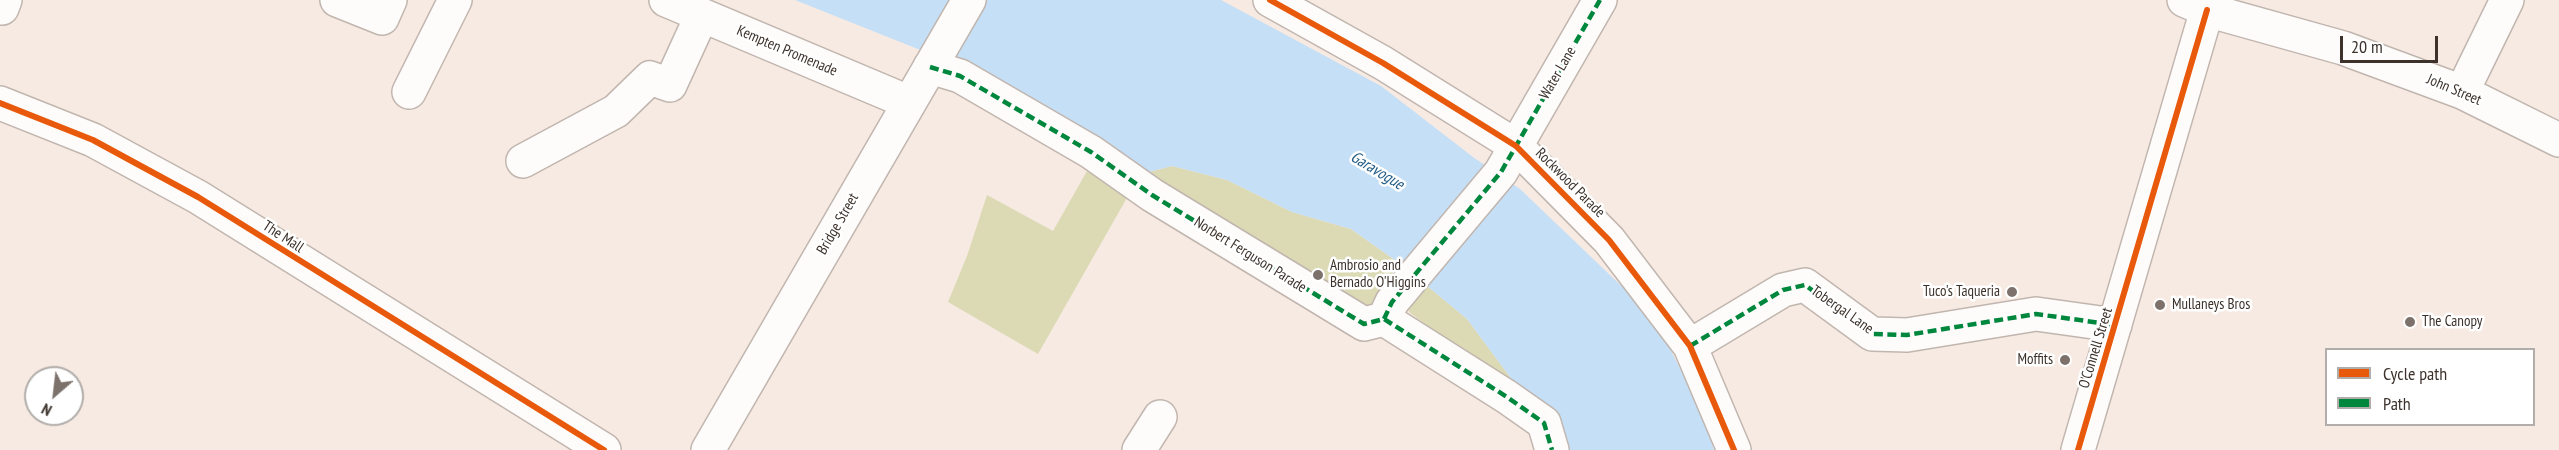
<!DOCTYPE html>
<style>
body{margin:0}
#map{position:relative;width:2559px;height:450px;overflow:hidden;background:#f7eae2;font-family:"PT Sans Narrow",sans-serif}
canvas{display:block}
.legend{position:absolute;left:2325px;top:348px;width:210px;height:78px;box-sizing:border-box;background:#fff;border:2px solid #b1adaa;margin:0;padding:8px 10px;list-style:none;font-size:18px;color:#3c322b}
.legend li{display:flex;align-items:center;gap:12px;height:30px}
.legend b{width:30px;border:2px solid #b1adaa}
.north{position:absolute;left:24px;top:366px;width:60px;height:60px;box-sizing:border-box;background:#fff;border:2px solid #b1adaa;border-radius:50%;rotate:208deg;font-size:16px;font-weight:700;line-height:24px;text-align:center;color:#3c322b}
.north::after{content:'';display:block;margin:auto;width:21px;height:27px;background:#7d726b;clip-path:polygon(50% 0,100% 100%,50% 72%,0 100%)}
.scale{position:absolute;left:2340px;top:36px;width:98px;height:27px;box-sizing:border-box;border:3px solid #3c322b;border-top:0;padding-left:8px;font-size:18px;line-height:21px;white-space:nowrap;color:#3c322b;-webkit-text-stroke:4px #fff;paint-order:stroke}
</style>
<div id="map">
<canvas width="2559" height="450"></canvas>
<ul class="legend">
<li><b style="height:8px;background:#e8590c"></b>Cycle path</li>
<li><b style="height:8px;background:#00873e"></b>Path</li>
</ul>
<div class="north">N</div>
<div class="scale">20 m</div>
</div>
<script>
const ctx = document.querySelector('canvas').getContext('2d');
ctx.lineJoin = 'round';
function fillPath(path, color) { ctx.fillStyle = color; ctx.fill(path, 'evenodd'); }
const toPath = rows => new Path2D(rows.map(r => 'M' + r).join(''));
function trace(path, color, width, dash) { ctx.strokeStyle = color; ctx.lineWidth = width; ctx.lineCap = dash ? 'butt' : 'round'; ctx.setLineDash(dash || []); ctx.stroke(path); }
function drawText(font, color, halo, rows, align = 'center') {
  ctx.font = font + ' "PT Sans Narrow",sans-serif'; ctx.lineWidth = 5; ctx.setLineDash([]); ctx.textBaseline = 'middle'; ctx.strokeStyle = halo; ctx.fillStyle = color; for (const [text, x, y, turn = 0] of rows) {
    ctx.save(); ctx.translate(x, y); ctx.rotate((+turn || 0) * Math.PI / 180); ctx.textAlign = isNaN(turn) ? turn : align; if (halo) ctx.strokeText(text, 0, 0); ctx.fillText(text, 0, 0); ctx.restore();
  }
}
fillPath(toPath([
 [1172,166,1227,180,1292,212,1351,229,1402,265,1369,311,1145,173],
 [1087,171,1128,196,1038,354,948,302,967,256,987,195,1053,231],
 [1419,279,1467,319,1519,389,1492,375,1409,312,1407,298]
]), '#dbdab4');
fillPath(toPath([
 [795,0,1221,0,1381,86,1473,157,1520,189,1632,296,1670,349,1700,407,1714,450,1569,450,1566,436,1548,411,1519,389,1467,319,1402,265,1351,229,1292,212,1227,180,1172,166,1145,173,953,63]
]), '#c5dff6');
const minor = toPath([
 [337,0,382,18,390,0],
 [666,0,908,102],
 [1270,0,1383,63,1516,146,1609,240,1690,346,1734,450],
 [2184,0,2207,10,2343,48,2462,92,2559,140],
 [2,8,5,0],
 [930,67,960,76,1091,152,1152,195,1364,324,1384,319,1507,397,1544,423,1552,450],
 [409,92,455,0],
 [2462,92,2507,0],
 [0,103,93,140,198,197,604,450],
 [523,161,616,111,650,78,670,85,702,15],
 [1384,319,1392,302,1501,172,1600,0],
 [1690,346,1783,290,1805,285,1872,334,1907,335,2036,314,2115,325],
 [1139,450,1160,417],
 [2078,450,2207,10]
]);
const major = toPath([
 [708,450,969,0]
]);
trace(minor, '#c1b6af', 36);
trace(major, '#c1b6af', 36);
trace(minor, '#fefcfb', 33);
trace(major, '#fefcfb', 33);
trace(toPath([
 [930,67,960,76,1091,152,1152,195,1364,324,1384,319,1507,397,1544,423,1552,450],
 [1384,319,1392,302,1501,172,1600,0],
 [1690,346,1783,290,1805,285,1872,334,1907,335,2036,314,2115,325]
]), '#00873e', 4.5, [9, 4.5]);
trace(toPath([
 [1270,0,1383,63,1516,146,1609,240,1690,346,1734,450],
 [0,103,93,140,198,197,604,450],
 [2078,450,2207,10]
]), '#e8590c', 6);
for (const [x, y, r, color] of [
 [1318,275,6,"#7d726b"],
 [2012,292,6,"#7d726b"],
 [2160,305,6,"#7d726b"],
 [2410,322,6,"#7d726b"],
 [2065,360,6,"#7d726b"]
]) { const dot = new Path2D(); dot.arc(x, y, r, 0, 2 * Math.PI); ctx.fillStyle = color; ctx.fill(dot); trace(dot, '#fff', 2); }
drawText('15px', '#3c322b', '#fff', [
 ["Kempten Promenade",787,51,23],
 ["Water Lane",1558,73,-60],
 ["John Street",2454,90,23],
 ["Rockwood Parade",1570,183,45],
 ["Bridge Street",838,224,-60],
 ["The Mall",283,237,33],
 ["Norbert Ferguson Parade",1250,255,32],
 ["Tobergal Lane",1842,310,35],
 ["O'Connell Street",2096,348,-73]
]);
drawText('15px', '#3c322b', '#fff', [
 ["Ambrosio and",1330,266],
 ["Bernado O'Higgins",1330,283],
 ["Tuco's Taqueria",2000,292,"right"],
 ["Mullaneys Bros",2172,305],
 ["The Canopy",2422,322],
 ["Moffits",2053,360,"right"]
], 'left');
drawText('italic 16px', '#215c86', '#fff', [
 ["Garavogue",1377,171,31]
]);
</script>
